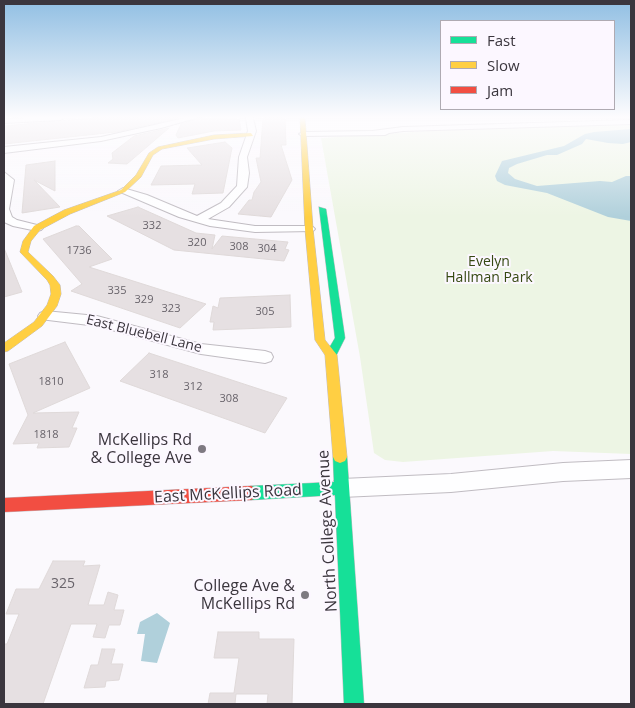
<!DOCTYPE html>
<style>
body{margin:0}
#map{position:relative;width:635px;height:708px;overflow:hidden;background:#fbf9fd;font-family:"Open Sans",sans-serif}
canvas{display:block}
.frame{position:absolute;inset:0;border:5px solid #3b363e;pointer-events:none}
.legend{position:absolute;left:440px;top:20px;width:175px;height:90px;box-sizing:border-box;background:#fcf7ff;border:1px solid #afaab2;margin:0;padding:6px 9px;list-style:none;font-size:15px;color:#3b363e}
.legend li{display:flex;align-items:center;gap:10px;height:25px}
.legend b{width:25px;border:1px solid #afaab2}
</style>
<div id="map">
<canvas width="635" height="708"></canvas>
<div class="frame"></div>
<ul class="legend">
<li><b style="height:6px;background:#16e098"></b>Fast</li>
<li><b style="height:6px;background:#ffcf43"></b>Slow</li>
<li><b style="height:6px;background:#f24e42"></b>Jam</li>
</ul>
</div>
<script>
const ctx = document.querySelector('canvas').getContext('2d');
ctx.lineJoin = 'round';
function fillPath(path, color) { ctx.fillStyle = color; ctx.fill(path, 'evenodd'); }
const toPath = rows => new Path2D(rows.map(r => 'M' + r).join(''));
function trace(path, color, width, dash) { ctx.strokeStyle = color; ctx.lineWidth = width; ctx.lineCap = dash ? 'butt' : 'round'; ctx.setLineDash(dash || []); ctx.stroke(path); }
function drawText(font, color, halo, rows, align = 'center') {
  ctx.font = font + ' "Open Sans",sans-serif'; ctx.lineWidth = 4; ctx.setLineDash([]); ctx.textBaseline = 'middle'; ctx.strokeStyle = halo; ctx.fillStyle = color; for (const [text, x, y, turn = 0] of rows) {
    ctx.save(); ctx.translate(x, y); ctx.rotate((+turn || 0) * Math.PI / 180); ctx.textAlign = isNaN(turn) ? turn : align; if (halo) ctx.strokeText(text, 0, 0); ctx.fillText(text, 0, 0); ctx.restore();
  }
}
fillPath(toPath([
 [631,124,631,454,553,451,403,462,385,460,374,453,360,357,321,138,459,129]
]), '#edf5e4');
fillPath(toPath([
 [631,129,631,142,623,144,608,143,586,139,582,144,557,155,547,155,517,164,509,168,508,173,515,179,537,186,600,181,612,182,626,176,631,176,631,221,608,217,547,193,505,185,497,181,495,176,502,161,564,146,585,134,594,132],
 [157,613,170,623,157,663,141,661,145,634,137,634,140,622]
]), '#b0d0db');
const building = toPath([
 [92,118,179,118,116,132,4,144,4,126,92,118],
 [198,118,239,119,241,130,214,131,178,138,176,135,181,124,198,118],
 [263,118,285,118,286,145,281,145,292,180,271,217,238,214,249,200,252,200,254,192,261,182,256,158,260,158,263,118],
 [169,128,127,164,108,163,113,159,112,153,134,136,169,128],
 [225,142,232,148,223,193,192,194,195,184,151,185,161,166,202,165,187,148,225,142],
 [55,161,55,191,34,180,60,207,22,213,26,165,55,161],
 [138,207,196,233,215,235,212,249,222,236,288,242,285,249,289,250,284,261,174,250,107,216,138,207],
 [76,226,79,226,112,259,89,267,206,304,180,328,71,291,82,284,43,239,76,226],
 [4,248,22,292,4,297,4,248],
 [290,295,291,327,213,330,214,322,210,322,213,306,218,308,220,298,290,295],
 [65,342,90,388,33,413,79,412,72,428,77,428,69,447,37,448,39,443,13,444,28,415,9,364,65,342],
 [149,353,250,386,287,398,265,433,120,381,149,353],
 [53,561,85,561,83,566,100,565,88,605,104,605,108,592,118,595,114,610,124,610,120,625,109,625,105,638,93,637,97,624,71,624,43,704,4,704,4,644,7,644,19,614,6,614,16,589,39,589,53,561],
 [218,632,259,632,259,639,294,639,292,704,267,704,268,694,236,694,235,704,208,704,210,693,234,693,239,658,214,658,218,632],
 [102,649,115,649,111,664,123,664,119,680,106,681,105,687,84,688,91,665,98,665,102,649]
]);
fillPath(building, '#e6e0e2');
trace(building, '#dfd9d9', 1);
const street = toPath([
 [27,118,64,118,60,120,4,123,4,119,27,118],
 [185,118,196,118,161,128,101,141,4,153,4,147,101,137,185,118],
 [246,118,253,118,256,131,247,157,249,173,247,187,229,207,208,219,255,226,309,226,313,227,315,229,313,231,255,232,210,226,179,217,118,191,123,188,147,195,197,216,221,203,237,186,239,157,248,131,246,118],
 [631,120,631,124,403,131,389,133,385,135,303,136,299,134,303,132,372,131,403,127,631,120],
 [4,172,14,180,9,209,12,217,17,220,41,226,43,228,41,230,37,231,13,226,4,222,4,172],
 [45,311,97,316,201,344,265,351,271,353,273,357,271,361,265,363,201,354,97,326,40,319,38,316,40,313,45,311],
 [631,460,631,478,563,481,451,492,342,497,334,495,331,488,334,481,342,479,451,474,563,463,631,460]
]);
const fast = toPath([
 [319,207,326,209,345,338,335,358,331,359,325,355,335,338,319,207],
 [340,451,345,453,347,457,364,704,344,704,335,495,251,500,246,498,244,493,246,488,251,486,334,482,333,457,335,453,340,451]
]);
const slow = toPath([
 [300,118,305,118,313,229,325,340,337,355,347,457,345,461,340,463,335,461,333,457,325,355,315,340,305,229,300,118],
 [251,133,253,136,214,139,162,149,153,155,141,177,125,192,70,214,40,230,31,241,28,252,53,276,60,285,61,294,57,306,42,326,8,351,4,352,4,343,34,322,47,305,51,294,50,285,47,280,20,252,23,241,34,226,64,210,121,190,136,175,149,153,158,147,214,135,251,133]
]);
const jam = toPath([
 [251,486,256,488,258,493,256,498,251,500,4,512,4,498,251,486]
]);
trace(street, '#c0bcc2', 2);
trace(fast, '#c0bcc2', 1);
trace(slow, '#c0bcc2', 1);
trace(jam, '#c0bcc2', 1);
fillPath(street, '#fefeff');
fillPath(fast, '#16e098');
fillPath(slow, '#ffcf43');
fillPath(jam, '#f24e42');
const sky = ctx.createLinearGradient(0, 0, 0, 217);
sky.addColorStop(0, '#91bfe3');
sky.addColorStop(0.54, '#fdfcfe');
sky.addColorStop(1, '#fdfcfe00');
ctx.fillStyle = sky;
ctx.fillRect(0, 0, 635, 217);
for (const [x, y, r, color] of [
 [202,449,5,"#7e7a81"],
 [305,595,5,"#7e7a81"]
]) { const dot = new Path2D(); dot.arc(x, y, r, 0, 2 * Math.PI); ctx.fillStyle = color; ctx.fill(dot); trace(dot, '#fcf7ff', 2); }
drawText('11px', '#68636a', null, [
 ["332",152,226],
 ["320",197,243],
 ["308",239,247],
 ["304",267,249],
 ["1736",79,251],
 ["335",117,291],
 ["329",144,300],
 ["323",171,309],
 ["305",265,312],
 ["318",159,375],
 ["1810",51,382],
 ["312",193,387],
 ["308",229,399],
 ["1818",46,435]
]);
drawText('14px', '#364912', '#fcf7ff', [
 ["Evelyn",489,262],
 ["Hallman Park",489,278]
]);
drawText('14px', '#3b363e', '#fcf7ff', [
 ["East Bluebell Lane",144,334,14]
]);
drawText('14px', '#68636a', null, [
 ["325",63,584]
]);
drawText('16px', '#3b363e', '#fcf7ff', [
 ["McKellips Rd",192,440],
 ["& College Ave",192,458],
 ["College Ave &",295,586],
 ["McKellips Rd",295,604]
], 'right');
drawText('16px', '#3b363e', '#fcf7ff', [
 ["East McKellips Road",228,494,-3],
 ["North College Avenue",328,531,-93]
]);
</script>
